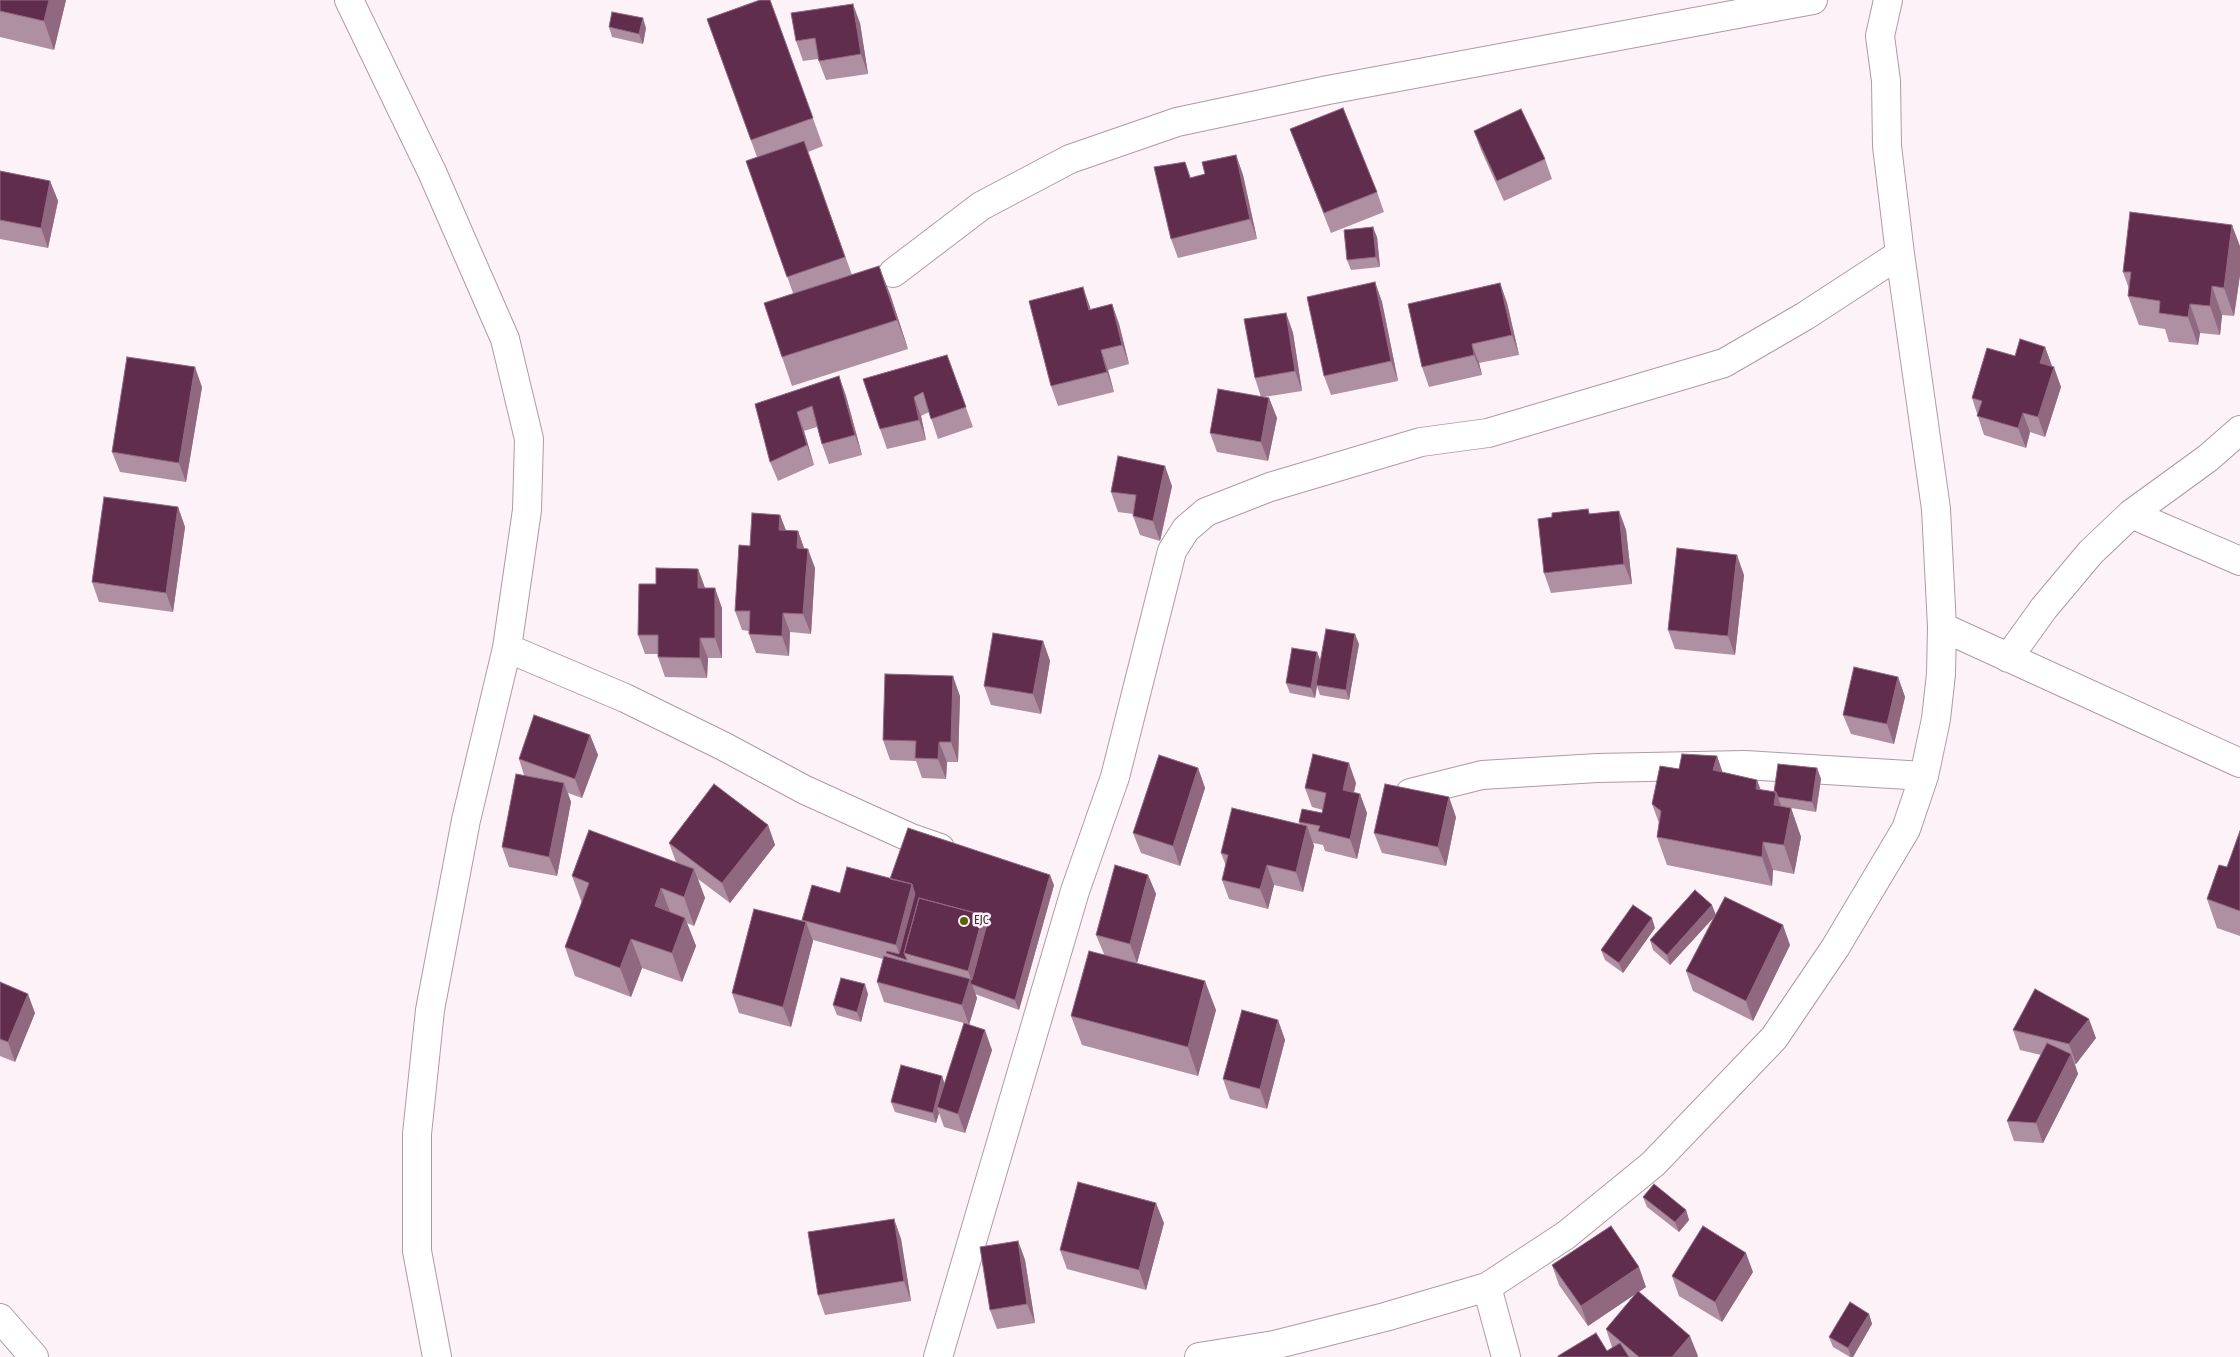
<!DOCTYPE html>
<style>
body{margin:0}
canvas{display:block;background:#fdf2f8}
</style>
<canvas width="2240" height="1357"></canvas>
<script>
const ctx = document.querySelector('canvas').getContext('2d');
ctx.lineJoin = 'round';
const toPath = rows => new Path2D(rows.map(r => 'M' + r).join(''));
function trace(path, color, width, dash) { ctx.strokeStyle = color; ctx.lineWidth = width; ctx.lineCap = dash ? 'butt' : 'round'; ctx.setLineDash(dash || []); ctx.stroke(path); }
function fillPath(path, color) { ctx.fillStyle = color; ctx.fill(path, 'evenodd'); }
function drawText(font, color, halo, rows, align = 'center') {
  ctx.font = font + ' "Fira Sans Condensed",sans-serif'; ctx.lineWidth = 5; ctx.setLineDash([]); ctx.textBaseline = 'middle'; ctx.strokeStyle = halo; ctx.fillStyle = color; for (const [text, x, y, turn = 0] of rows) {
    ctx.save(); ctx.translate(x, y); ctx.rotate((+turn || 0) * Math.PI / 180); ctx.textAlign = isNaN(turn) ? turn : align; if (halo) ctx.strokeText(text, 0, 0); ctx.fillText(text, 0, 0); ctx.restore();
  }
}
const minor = toPath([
 [349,0,432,172,505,339,529,439,527,510,507,648,466,820,430,1010,417,1134,417,1251,437,1357],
 [893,273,981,206,1070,159,1177,122,1328,90,1813,0],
 [2131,514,2240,561],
 [1942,627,2240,763],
 [507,648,625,698,723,746,805,790,911,838,940,848],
 [2008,658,2044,608,2091,552,2131,514,2208,458,2240,430],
 [1410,793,1482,775,1597,768,1745,765,1924,776],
 [1487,1287,1506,1357],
 [0,1318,34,1357],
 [938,1357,1075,891,1115,777,1172,551,1186,529,1206,512,1270,487,1421,442,1488,433,1724,363,1805,316,1900,254],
 [1199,1357,1274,1345,1385,1317,1487,1287,1566,1235,1653,1164,1774,1038,1835,948,1906,829,1924,776,1936,719,1941,674,1942,627,1936,509,1900,254,1887,146,1886,81,1880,36,1888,0]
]);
trace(minor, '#b099a5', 30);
trace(minor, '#fff', 28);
fillPath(toPath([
 [0,0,66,0,54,50,0,37],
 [770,0,823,146,808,152,852,275,890,294,908,349,792,386,782,357,793,293,746,161,757,157,707,19],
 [860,23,868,74,826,80,818,59,803,61,796,41],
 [609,27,646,28,643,44,612,37],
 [1290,129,1377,192,1384,212,1331,233],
 [1474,131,1545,159,1552,179,1504,201,1481,150],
 [1236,155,1243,175,1257,239,1178,258,1171,239,1185,162,1191,178,1205,174],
 [0,171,50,181,58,201,48,248,0,239],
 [1377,237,1380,267,1351,270,1347,260],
 [2240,246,2240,275,2234,316,2222,315,2220,335,2200,333,2198,345,2169,342,2165,329,2139,325,2128,296,2129,289,2123,272],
 [1375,282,1382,302,1398,381,1331,395,1324,376],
 [1500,283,1507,303,1519,355,1479,363,1482,375,1429,387,1422,367],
 [1112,304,1119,324,1129,364,1108,370,1114,392,1058,406,1051,386,1091,309],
 [1286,313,1293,333,1302,391,1264,397,1269,398,1277,418,1268,461,1217,452,1210,433,1261,397,1255,378],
 [2045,347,2052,367,2061,387,2045,437,2030,432,2026,448,1984,435,1972,398,2015,356],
 [947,355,973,427,938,439,929,412,921,416,926,440,887,449,880,429],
 [839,376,846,396,862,455,829,464,822,444,817,427,804,431,814,465,778,481,770,462,755,404],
 [202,387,186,482,120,472,112,452],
 [1172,486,1160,541,1140,535,1133,516,1133,514,1118,512,1111,492],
 [178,507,185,527,173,612,99,602,92,582],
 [1588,509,1590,514,1619,511,1626,530,1632,584,1551,593,1544,573,1552,517],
 [780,515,786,530,798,531,804,548,815,568,811,634,790,632,789,656,756,653,749,634,749,631,742,630,735,611,750,546],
 [698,569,705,588,722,608,722,658,708,658,707,678,665,677,658,657,658,654,645,654,638,635,656,584],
 [1744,575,1735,655,1675,649,1668,630],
 [1043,641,1050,661,1041,714,991,705,984,686],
 [1359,644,1349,700,1320,695,1317,686,1315,698,1290,693,1286,683,1317,652,1320,661],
 [1898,677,1905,697,1894,744,1851,734,1843,715],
 [960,696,958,762,947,762,946,779,922,778,916,761,890,760,883,740],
 [590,735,598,755,582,798,568,793,571,802,557,876,509,867,502,847,524,775,519,759],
 [1717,756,1722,772,1761,790,1774,792,1817,768,1821,779,1816,812,1791,808,1801,837,1794,874,1773,870,1772,886,1667,865,1657,837,1659,823,1652,804,1679,769],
 [1198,768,1205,788,1180,866,1141,853,1133,833],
 [1356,783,1354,792,1360,794,1367,813,1357,859,1325,851,1323,845,1313,843,1314,846,1303,892,1274,885,1268,909,1229,899,1222,880,1226,866,1221,853,1300,825,1299,822,1322,813,1323,810,1312,807,1305,788],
 [1456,817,1446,866,1382,853,1374,833],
 [768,825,775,845,730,903,698,879,705,898,694,926,687,923,696,946,682,982,642,968,631,997,575,976,565,947,582,903,572,876,676,862,669,843],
 [2240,831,2240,936,2217,928,2207,899,2227,867],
 [1148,875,1156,894,1137,963,1216,1010,1198,1076,1082,1045,1071,1016,1104,954,1096,935],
 [890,879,1054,885,1019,1010,975,994,977,998,969,1025,992,1050,965,1133,944,1127,939,1113,936,1123,895,1112,891,1102,942,1076,945,1084,964,1023,884,1002,877,982,883,959,813,940,813,941,791,1027,739,1013,732,993,803,921,802,920,840,893],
 [1716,914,1790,945,1753,1021,1693,991,1686,971,1713,918,1670,965,1653,950,1650,940],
 [1655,928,1623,973,1605,960,1601,950],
 [0,982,35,1013,15,1062,0,1056],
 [868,994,861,1022,837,1015,833,1005],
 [1278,1020,1285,1040,1267,1109,1230,1099,1223,1079],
 [2013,1030,2096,1038,2076,1064,2075,1064,2078,1074,2043,1143,2014,1141,2007,1121,2041,1055,2020,1050],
 [1643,1197,1686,1210,1689,1220,1679,1232,1647,1207],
 [894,1219,901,1239,911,1301,825,1315,818,1295],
 [1164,1223,1146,1290,1067,1269,1060,1250],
 [1018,1241,1025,1260,1035,1323,997,1329,990,1310],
 [1552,1265,1646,1287,1639,1292,1698,1356,1697,1357,1558,1357,1607,1351,1612,1347,1606,1329,1635,1294,1588,1326,1559,1285],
 [1753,1272,1722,1322,1679,1296,1672,1276],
 [1869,1314,1872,1324,1853,1357,1850,1357,1833,1347,1829,1337]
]), '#af90a2');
fillPath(toPath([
 [49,0,66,0,54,50,44,21],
 [853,4,860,23,868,74,861,54],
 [643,18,646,28,643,44,639,34],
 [1236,155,1243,175,1257,239,1250,219],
 [50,181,58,201,48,248,41,228],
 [2232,225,2240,246,2240,275,2234,316,2224,288],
 [1373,227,1377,237,1380,267,1376,257],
 [879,266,890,294,908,349,897,320],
 [1375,282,1382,302,1398,381,1391,361],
 [1500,283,1507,303,1519,355,1512,335],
 [2212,286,2222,315,2220,335,2210,306],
 [1083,287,1090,307,1096,329,1089,310],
 [1112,304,1119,324,1129,364,1122,345],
 [2190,304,2200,333,2198,345,2188,317],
 [1286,313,1293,333,1302,391,1295,371],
 [1472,344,1479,363,1482,375,1474,355],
 [2045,347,2052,366,2048,383,2040,363],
 [1101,350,1108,370,1114,392,1107,372],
 [195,367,202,387,186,482,179,463],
 [2054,367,2061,387,2045,437,2038,417],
 [839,376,846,396,862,455,855,435],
 [914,397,921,416,926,440,919,420],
 [1269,398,1277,418,1268,461,1261,442],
 [797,412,804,431,814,465,807,445],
 [2023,413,2030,432,2026,448,2018,428],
 [1165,466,1172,486,1160,541,1153,521],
 [178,507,185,527,173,612,166,593],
 [1619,511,1626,530,1632,584,1624,564],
 [780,515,787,534,779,530],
 [798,531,805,551,797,548],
 [808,549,815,568,811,634,803,614],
 [1737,555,1744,575,1735,655,1728,636],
 [698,569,705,588,698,588],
 [715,588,722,608,722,658,715,638],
 [783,613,790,632,789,656,782,636],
 [1355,634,1359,644,1349,700,1346,690],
 [700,638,708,658,707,678,700,658],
 [1043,641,1050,661,1041,714,1033,694],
 [1317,652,1321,662,1316,685,1317,686,1315,698,1311,688],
 [953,676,960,696,958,762,951,742],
 [1898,677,1905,697,1894,744,1887,724],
 [590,735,598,755,582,798,575,779],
 [939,742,947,762,946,779,938,759],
 [1717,756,1727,785,1713,770],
 [1349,763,1356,783,1350,809,1343,790],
 [1198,768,1205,788,1180,866,1173,846],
 [1817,768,1821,779,1816,812,1812,802],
 [1757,780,1768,809,1756,789],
 [564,783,571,802,557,876,549,857],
 [1776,792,1787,821,1774,805],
 [1360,794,1367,813,1357,859,1350,839],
 [1449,797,1456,817,1446,866,1438,847],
 [1791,808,1801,837,1794,874,1784,845],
 [768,825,775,845,730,903,722,883],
 [1307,826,1314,846,1303,892,1296,872],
 [1763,842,1773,870,1772,886,1762,857],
 [1267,865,1274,885,1268,909,1260,889],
 [694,869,705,898,694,926,684,897],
 [1050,875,1054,885,1019,1010,1015,1000],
 [1148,875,1156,894,1137,963,1130,944],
 [912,884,919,904,904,953,901,958,896,945],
 [661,888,672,917,655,906],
 [1712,905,1716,915,1670,965,1667,955],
 [983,915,991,934,973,985,968,971],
 [685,918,696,946,682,982,672,953],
 [1652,918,1655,928,1623,973,1619,963],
 [806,922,813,941,791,1027,783,1007],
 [1783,925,1790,945,1753,1021,1746,1001],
 [631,939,642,968,631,997,620,968],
 [970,979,977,998,969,1025,962,1005],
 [1205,981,1216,1010,1198,1076,1188,1047],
 [865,984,868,994,861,1022,857,1012],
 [28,994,35,1013,15,1062,8,1042],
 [2089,1019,2096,1038,2076,1064,2069,1044],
 [1278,1020,1285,1040,1267,1109,1260,1089],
 [985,1030,992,1050,965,1133,958,1114],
 [2071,1054,2078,1074,2043,1143,2036,1123],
 [942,1076,945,1086,937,1107,939,1113,936,1123,933,1113],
 [1156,1203,1164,1223,1146,1290,1139,1270],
 [1686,1210,1689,1220,1679,1232,1675,1222],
 [894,1219,901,1239,911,1301,904,1281],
 [1018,1241,1025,1260,1035,1323,1027,1304],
 [1746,1253,1753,1272,1722,1322,1715,1302],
 [1639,1267,1646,1287,1588,1326,1581,1306],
 [1869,1314,1872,1324,1853,1357,1851,1357,1848,1348],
 [1690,1336,1698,1356,1697,1357,1672,1357]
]), '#906880');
const building = toPath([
 [0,0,49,0,44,21,0,11,0,0],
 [760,0,770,0,813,118,751,140,707,19,760,0],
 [853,4,861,54,819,61,815,38,796,41,791,13,853,4],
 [612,12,643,18,639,34,609,27,612,12],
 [1343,108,1377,192,1324,213,1290,129,1343,108],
 [1521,109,1545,159,1497,181,1474,131,1521,109],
 [804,141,845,257,787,277,746,161,804,141],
 [1236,155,1250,219,1171,239,1154,167,1185,162,1190,178,1205,174,1202,162,1236,155],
 [0,171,50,181,41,228,0,220,0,171],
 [2130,212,2232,225,2224,288,2212,286,2210,306,2190,304,2188,317,2159,313,2160,301,2128,296,2131,272,2123,272,2130,212],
 [1373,227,1376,257,1347,260,1344,230,1373,227],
 [879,266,897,320,782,357,764,303,879,266],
 [1375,282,1391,361,1324,376,1307,297,1375,282],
 [1500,283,1512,335,1472,344,1474,355,1422,367,1408,304,1500,283],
 [1083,287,1089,310,1112,304,1122,345,1101,350,1107,372,1051,386,1029,301,1083,287],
 [1286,313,1295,371,1255,378,1244,319,1286,313],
 [2020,339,2045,347,2040,363,2054,367,2038,417,2023,413,2018,428,1977,416,1982,401,1972,398,1987,348,2015,356,2020,339],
 [947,355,966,407,931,419,923,392,914,397,919,420,880,429,863,379,947,355],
 [127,357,195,367,179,463,112,452,127,357],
 [839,376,855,435,822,444,812,406,797,412,807,445,770,462,755,404,839,376],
 [1218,389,1269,398,1261,442,1210,433,1218,389],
 [1118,456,1165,466,1153,521,1133,516,1136,495,1111,492,1118,456],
 [104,497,178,507,166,593,92,582,104,497],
 [1588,509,1589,514,1619,511,1624,564,1544,573,1538,519,1552,517,1552,513,1588,509],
 [752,513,780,515,779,530,798,531,797,548,808,549,803,614,783,613,782,636,749,634,750,611,735,611,739,545,750,546,752,513],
 [1677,548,1737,555,1728,636,1668,630,1677,548],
 [656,568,698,569,698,588,715,588,715,638,700,638,700,658,658,657,658,635,638,635,639,584,656,584,656,568],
 [1326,629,1355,634,1346,690,1316,685,1326,629],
 [993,633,1043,641,1033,694,984,686,993,633],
 [1292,648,1317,652,1311,688,1286,683,1292,648],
 [1854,667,1898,677,1887,724,1843,715,1854,667],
 [885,674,953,676,951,742,939,742,938,759,915,758,916,741,883,740,885,674],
 [534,715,590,735,575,779,519,759,534,715],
 [1313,754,1349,763,1343,790,1360,794,1350,839,1318,831,1320,826,1299,822,1302,809,1322,813,1326,793,1305,788,1313,754],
 [1682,754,1717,756,1713,770,1757,780,1756,789,1776,792,1774,805,1791,808,1784,845,1763,842,1762,857,1657,837,1661,811,1652,804,1660,766,1679,769,1682,754],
 [1159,755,1198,768,1173,846,1133,833,1159,755],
 [1778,764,1817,768,1812,802,1778,797,1776,792,1774,792,1778,764],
 [516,774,564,783,549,857,502,847,516,774],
 [714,784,768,825,722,883,669,843,714,784],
 [1385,784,1449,797,1438,847,1374,833,1385,784],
 [1232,808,1307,826,1296,872,1267,865,1260,889,1222,880,1228,855,1221,853,1232,808],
 [908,828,1050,875,1015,1000,971,984,970,980,972,980,987,924,983,915,919,898,904,953,907,960,886,953,887,951,899,954,915,894,912,884,890,879,908,828],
 [589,830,694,869,684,897,661,888,655,906,685,918,672,953,631,939,620,968,565,947,589,883,572,876,589,830],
 [2240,831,2240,911,2207,899,2219,865,2227,867,2240,831],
 [1115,865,1148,875,1130,944,1096,935,1115,865],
 [847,867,912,884,896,945,802,920,812,885,840,893,847,867],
 [1695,890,1712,905,1667,955,1650,940,1695,890],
 [1725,897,1783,925,1746,1001,1686,971,1725,897],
 [919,898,983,915,968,971,904,953,919,898],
 [1633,905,1652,918,1619,963,1601,950,1633,905],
 [754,909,806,922,783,1007,732,993,754,909],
 [1089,951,1205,981,1188,1047,1071,1016,1089,951],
 [884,956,970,979,962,1005,877,982,884,956],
 [841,978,865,984,857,1012,833,1005,841,978],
 [0,982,28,994,8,1042,0,1039,0,982],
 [2035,989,2089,1019,2069,1044,2013,1030,2035,989],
 [1242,1010,1278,1020,1260,1089,1223,1079,1242,1010],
 [964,1023,985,1030,958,1114,937,1107,964,1023],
 [2047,1043,2071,1054,2036,1123,2007,1121,2047,1043],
 [901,1065,942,1076,933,1113,891,1102,901,1065],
 [1078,1182,1156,1203,1139,1270,1060,1250,1078,1182],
 [1654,1184,1686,1210,1675,1222,1643,1197,1654,1184],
 [894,1219,904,1281,818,1295,808,1232,894,1219],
 [1611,1226,1639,1267,1581,1306,1552,1265,1611,1226],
 [1703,1226,1746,1253,1715,1302,1672,1276,1703,1226],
 [1018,1241,1027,1304,990,1310,980,1247,1018,1241],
 [1638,1291,1690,1336,1672,1357,1639,1357,1606,1329,1638,1291],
 [1850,1302,1869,1314,1848,1348,1829,1337,1850,1302],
 [1596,1333,1607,1351,1620,1343,1629,1357,1558,1357,1558,1356,1596,1333]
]);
fillPath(building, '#612d4d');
trace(building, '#906880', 1);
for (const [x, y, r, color] of [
 [964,921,5,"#586302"]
]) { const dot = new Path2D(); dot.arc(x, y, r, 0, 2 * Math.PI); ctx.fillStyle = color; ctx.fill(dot); trace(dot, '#fdf2f8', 2); }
drawText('12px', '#382e33', '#fdf2f8', [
 ["EJC",974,921]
], 'left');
</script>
